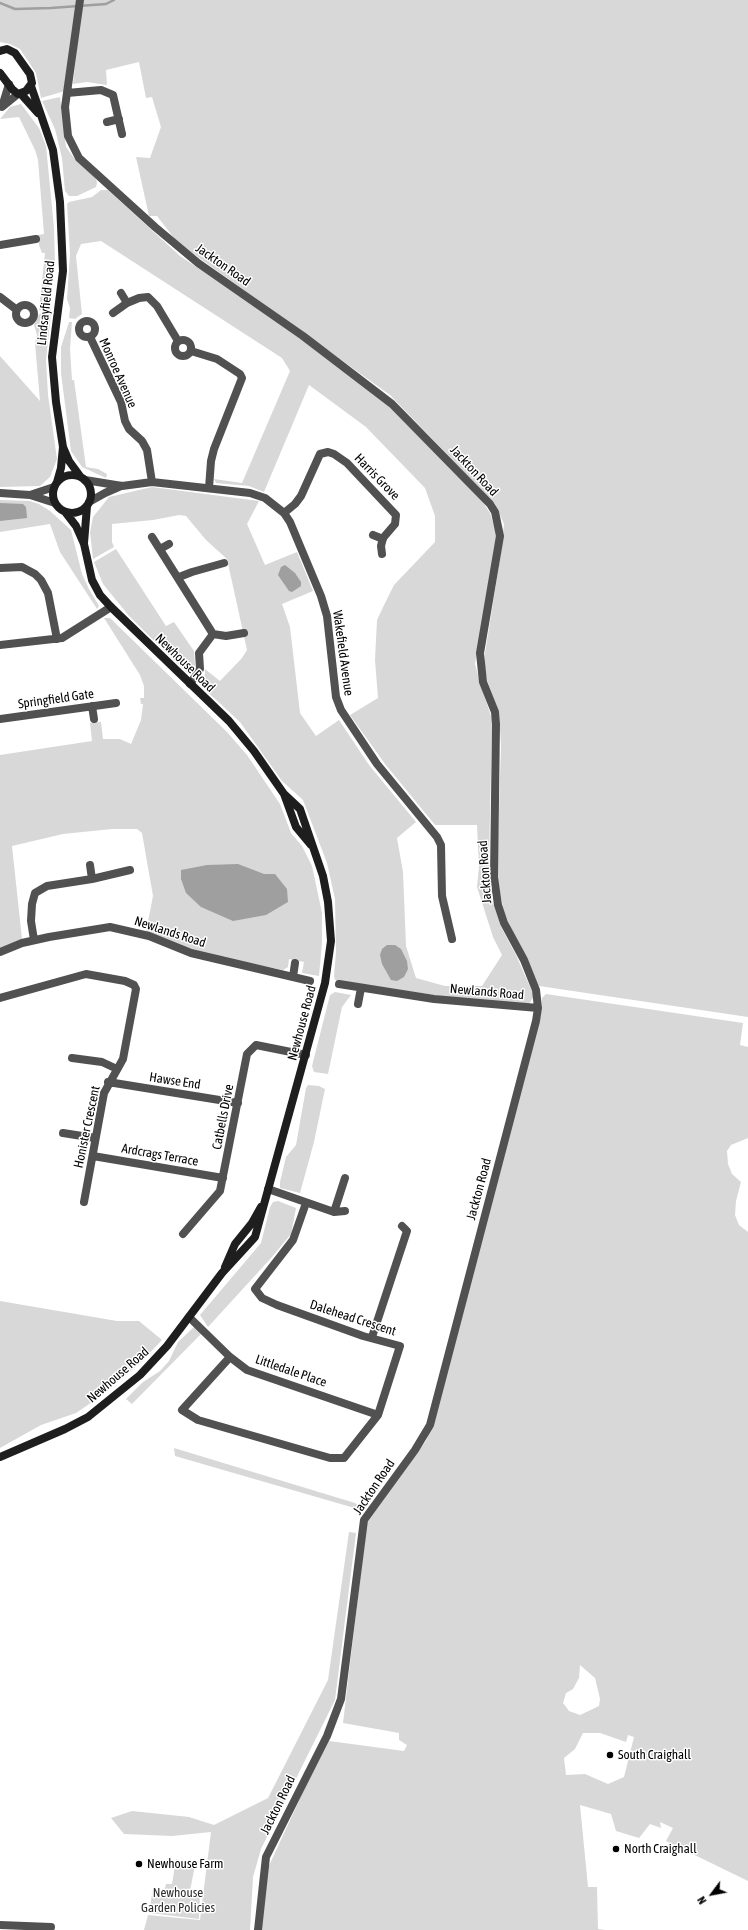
<!DOCTYPE html>
<style>
body{margin:0}
#map{position:relative;width:748px;height:1930px;overflow:hidden;background:#fff;font-family:"Asap Condensed",sans-serif}
canvas{display:block}
.north{position:absolute;left:692px;top:1874px;width:40px;height:40px;-webkit-text-stroke:3px #fff;paint-order:stroke;rotate:238deg;font-size:11px;font-weight:700;line-height:16px;text-align:center;color:#000}
.north::after{content:'';display:block;margin:auto;width:14px;height:18px;background:#000;clip-path:polygon(50% 0,100% 100%,50% 72%,0 100%)}
</style>
<div id="map">
<canvas width="748" height="1930"></canvas>
<div class="north">N</div>
</div>
<script>
const ctx = document.querySelector('canvas').getContext('2d');
ctx.lineJoin = 'round';
function fillPath(path, color) { ctx.fillStyle = color; ctx.fill(path, 'evenodd'); }
const toPath = rows => new Path2D(rows.map(r => 'M' + r).join(''));
function trace(path, color, width, dash) { ctx.strokeStyle = color; ctx.lineWidth = width; ctx.lineCap = dash ? 'butt' : 'round'; ctx.setLineDash(dash || []); ctx.stroke(path); }
function drawText(font, color, halo, rows, align = 'center') {
  ctx.font = font + ' "Asap Condensed",sans-serif'; ctx.lineWidth = 3; ctx.setLineDash([]); ctx.textBaseline = 'middle'; ctx.strokeStyle = halo; ctx.fillStyle = color; for (const [text, x, y, turn = 0] of rows) {
    ctx.save(); ctx.translate(x, y); ctx.rotate((+turn || 0) * Math.PI / 180); ctx.textAlign = isNaN(turn) ? turn : align; if (halo) ctx.strokeText(text, 0, 0); ctx.fillText(text, 0, 0); ctx.restore();
  }
}
fillPath(toPath([
 [0,0,77,0,65,91,41,98,36,73,20,49,10,44,0,42],
 [82,0,748,0,748,1017,539,986,537,984,504,913,497,876,501,746,499,713,487,680,485,667,485,653,501,553,504,524,495,504,390,395,177,242,157,216,149,216,136,157,150,158,161,127,152,97,146,98,139,62,106,70,107,85,87,82,73,84],
 [60,97,66,147,74,158,96,179,97,183,96,187,77,196,69,196,65,191,62,158,55,129,42,101],
 [21,104,39,128,46,146,54,228,55,264,49,286,51,311,39,310,45,253,42,253,39,245,38,235,44,234,38,160,35,150,19,117,0,119,10,107],
 [101,190,108,190,180,256,294,332,398,413,482,501,490,513,497,535,475,664,480,683,492,719,489,861,492,899,501,927,516,955,534,996,529,1004,467,1000,335,980,334,976,336,952,335,899,327,863,303,800,282,781,240,722,199,684,205,674,205,669,220,681,242,658,247,650,227,559,206,540,186,516,179,515,153,520,112,524,112,542,114,547,93,559,90,532,93,517,109,497,152,487,259,501,247,524,265,565,297,552,313,591,282,604,290,627,300,713,316,736,339,720,369,765,416,822,397,838,403,872,406,946,416,978,445,986,482,986,502,955,493,937,477,887,479,867,477,825,435,825,385,764,350,715,378,698,375,660,377,620,386,601,394,585,435,542,435,516,425,488,366,427,309,385,264,492,249,486,216,483,214,479,242,483,290,371,282,358,101,241,81,244,76,256,82,314,75,319,69,318,70,308,67,299,70,254,67,204,69,202,92,197],
 [51,313,46,360,48,395,57,459,50,477,40,486,0,487,0,356,40,401,35,343,37,335,34,325,39,314],
 [69,322,72,322,70,349,72,380,74,380,86,467,98,469,107,474,106,478,82,467,71,451,61,373,61,347],
 [0,500,30,501,39,504,50,511,71,530,82,574,89,589,99,606,97,609,60,552,50,524,0,532],
 [116,549,166,626,174,622,194,651,195,665,191,673,187,673,129,616,103,584,94,562],
 [104,618,110,618,227,732,247,755,280,804,291,833,302,846,312,866,322,913,322,943,319,976,302,973,304,962,289,959,288,967,283,970,201,953,146,932,153,896,142,833,137,829,112,829,63,834,12,846,22,939,0,948,0,755,92,741,90,723,101,722,103,739,120,739,131,744,141,720,143,704,141,704,140,698,144,698,144,686,140,675],
 [335,992,351,995,342,1007,328,1074,314,1072,312,1066,330,995],
 [546,994,743,1023,740,1045,748,1047,748,1138,731,1145,727,1151,728,1164,732,1174,741,1182,736,1201,735,1215,739,1225,748,1232,748,1881,666,1841,673,1828,660,1822,661,1828,650,1824,639,1838,616,1831,611,1814,580,1805,588,1887,597,1887,598,1929,606,1930,260,1930,267,1870,304,1790,329,1741,404,1751,407,1745,399,1740,399,1733,343,1723,367,1521,426,1441,436,1415,541,1015,542,998],
 [580,1665,595,1678,600,1699,599,1706,580,1715,569,1711,563,1703,566,1693,573,1689,579,1678],
 [583,1733,600,1733,626,1742,628,1735,634,1737,624,1777,608,1784,585,1774,566,1775,564,1758,575,1749],
 [308,1085,319,1086,325,1089,314,1142,300,1193,280,1188,280,1182,286,1157,296,1145,306,1088],
 [278,1201,296,1208,291,1234,272,1257,208,1327,200,1315,261,1243,270,1207,273,1202],
 [0,1301,117,1321,139,1321,162,1340,139,1364,101,1396,76,1413,41,1425,0,1448],
 [195,1326,202,1333,132,1404,126,1399,143,1382,160,1371,169,1361,178,1342],
 [174,1448,355,1503,363,1508,351,1507,175,1456],
 [349,1532,356,1533,335,1700,261,1849,253,1877,250,1930,144,1930,148,1915,200,1920,211,1832,172,1836,124,1834,111,1818,132,1811,189,1817,214,1825,268,1798,328,1680],
 [176,1859,195,1865,190,1891,200,1894,199,1919,149,1913,153,1888,164,1892,166,1884,172,1884]
]), '#d8d8d8');
fillPath(toPath([
 [0,503,23,504,26,507,27,518,0,521],
 [285,565,295,573,301,582,301,586,292,592,289,591,278,575,281,567],
 [238,864,264,874,275,874,287,889,288,902,266,915,233,921,201,907,186,893,181,879,181,870,207,865],
 [387,945,395,945,401,949,407,961,408,969,404,977,397,981,391,980,382,964,380,955,382,949]
]), '#9f9f9f');
trace(toPath([
 [0,3,15,9,51,8,106,4,114,0]
]), '#9f9f9f', 2.5);
trace(toPath([
 [80,0,65,107,68,136,79,158,155,227,198,263,303,336,392,404,490,504,495,512,500,536,480,653,483,682,495,712,496,724,494,877,498,905,504,923,524,960,536,990,538,1008,536,1021,430,1425,415,1450,364,1520,341,1699,327,1736,266,1857,258,1930],
 [9,84,2,107,18,94],
 [67,93,101,90,113,95,122,134],
 [107,122,119,119],
 [0,245,36,239],
 [121,293,127,303],
 [0,297,17,310],
 '16 314a9 9 0 1 1 18 0a9 9 0 1 1-18 0Z',
 [113,313,127,303,139,298,148,297,157,306,178,341],
 '79 329a8 8 0 1 1 16 0a8 8 0 1 1-16 0Z',
 [90,337,121,402,125,421,129,429,142,441,147,450,152,482],
 '175 348a8 8 0 1 1 16 0a8 8 0 1 1-16 0Z',
 [191,351,217,359,240,374,242,378,214,449,211,461,209,488],
 [85,480,122,486,152,482,250,493,265,498,284,513,290,522,321,596,327,616,336,697,341,710,377,764,437,837,441,845,442,896,452,939],
 [0,493,30,495,55,503],
 [30,495,54,487],
 [89,502,105,493,121,486],
 [284,513,295,504,301,496,320,454,328,452,334,454,347,463,396,515,395,524,383,538,381,546,382,554],
 [373,535,383,539],
 [152,537,213,634,199,653,200,669,190,684],
 [160,549,169,544],
 [0,568,22,567,35,574,41,580,48,593,57,639],
 [179,577,192,572,224,563],
 [213,634,226,636,244,633],
 [0,645,62,638,111,607],
 [92,706,94,719],
 [0,719,116,703],
 [90,865,92,879],
 [34,940,31,921,32,904,35,893,47,886,92,879,130,870],
 [0,952,22,943,49,937,110,927,149,936,191,953,310,981],
 [293,977,295,963],
 [339,984,434,999,538,1008],
 [0,998,86,974,125,981,134,985,136,989,123,1059,104,1093,84,1202],
 [358,1004,361,988],
 [72,1058,102,1062,117,1069],
 [108,1082,238,1103],
 [63,1133,95,1138],
 [93,1156,223,1178],
 [268,1189,334,1212,345,1211],
 [334,1212,345,1178],
 [183,1234,220,1191,247,1054,256,1045,306,1055],
 [189,1317,230,1357,247,1370,378,1415],
 [372,1337,407,1231,402,1226],
 [230,1357,182,1410,198,1420,330,1458,344,1458,378,1415,400,1346,363,1336,277,1305,262,1298,255,1289,293,1240,306,1203],
 [0,1925,51,1927]
]), '#515151', 8);
trace(toPath([
 [0,51,7,49,15,53,30,74,32,83,26,91,18,94,12,89,0,73],
 [31,86,53,150,60,202,63,271,52,357,56,402,63,447,61,468,57,482],
 [21,94,38,113],
 [63,447,69,461,80,476],
 '53 494a19 19 0 1 1 38 0a19 19 0 1 1-38 0Z',
 [84,543,87,506],
 [284,794,296,827,311,845],
 [225,1267,235,1244,252,1223,261,1207],
 [0,1457,65,1429,88,1417,140,1375,167,1346,222,1273,255,1237,325,983,331,941,328,902,323,876,300,809,284,794,254,751,229,721,111,607,100,595,92,580,84,544,76,526,66,513]
]), '#1e1e1e', 8);
for (const [x, y, r, color] of [
 [610,1755,4,"#000"],
 [616,1849,4,"#000"],
 [139,1864,4,"#000"]
]) { const dot = new Path2D(); dot.arc(x, y, r, 0, 2 * Math.PI); ctx.fillStyle = color; ctx.fill(dot); trace(dot, '#fff', 1.5); }
drawText('13px', '#000', '#fff', [
 ["Jackton Road",223,265,35],
 ["Lindsayfield Road",46,303,-84],
 ["Monroe Avenue",118,373,66],
 ["Jackton Road",474,471,47],
 ["Harris Grove",377,477,46],
 ["Wakefield Avenue",343,653,82],
 ["Newhouse Road",185,663,44],
 ["Springfield Gate",56,699,-8],
 ["Jackton Road",485,872,-94],
 ["Newlands Road",170,932,18],
 ["Newlands Road",487,992,5],
 ["Newhouse Road",302,1023,-75],
 ["Hawse End",175,1081,9],
 ["Catbells Drive",223,1117,-79],
 ["Honister Crescent",87,1127,-78],
 ["Ardcrags Terrace",160,1155,10],
 ["Jackton Road",479,1189,-75],
 ["Dalehead Crescent",353,1318,18],
 ["Littledale Place",291,1371,19],
 ["Newhouse Road",118,1375,-41],
 ["Jackton Road",374,1487,-56],
 ["Jackton Road",278,1805,-64]
]);
drawText('13px', '#000', '#fff', [
 ["South Craighall",618,1755],
 ["North Craighall",624,1849],
 ["Newhouse Farm",147,1864]
], 'left');
drawText('13px', '#2f2f2f', '#fff', [
 ["Newhouse",178,1893],
 ["Garden Policies",178,1908]
]);
</script>
